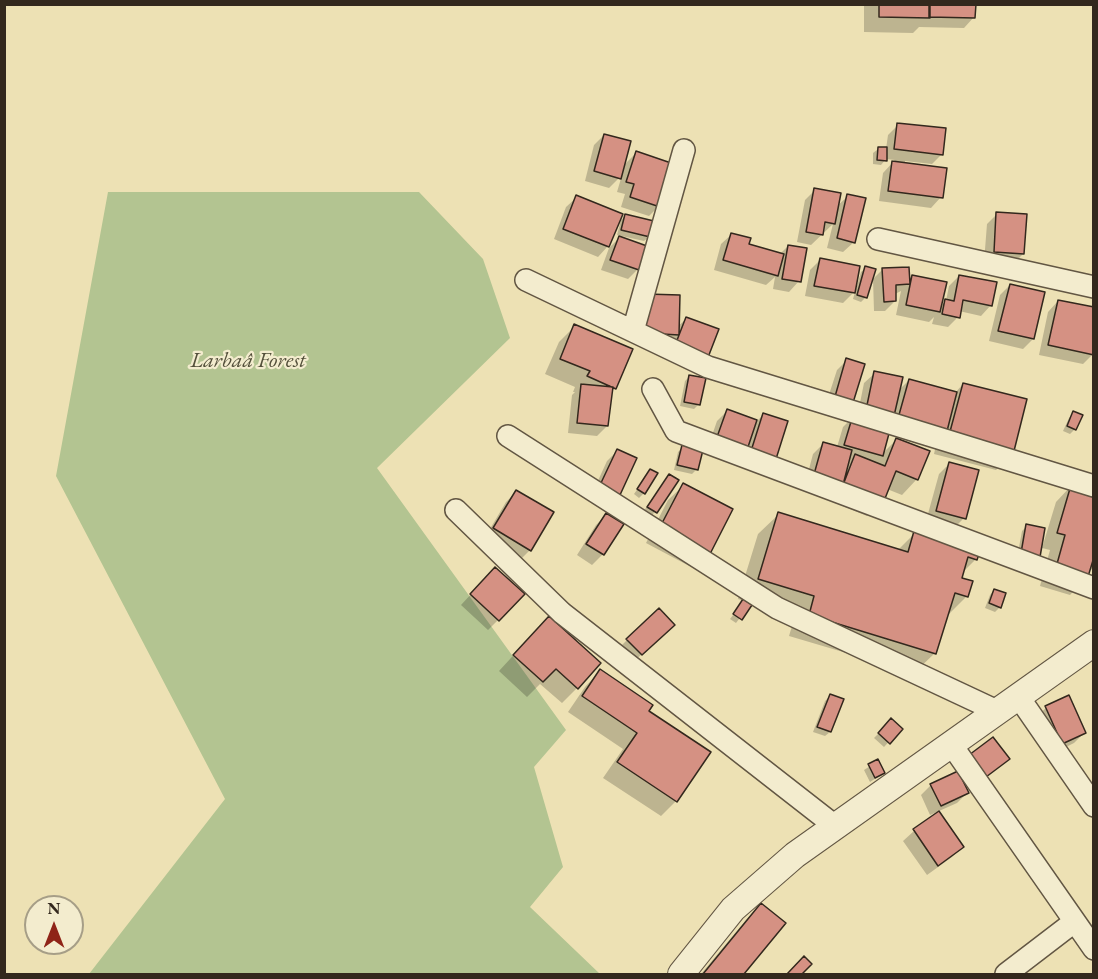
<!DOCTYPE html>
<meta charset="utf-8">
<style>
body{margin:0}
#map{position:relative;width:1098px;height:979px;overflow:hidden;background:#ede1b4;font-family:"EB Garamond",serif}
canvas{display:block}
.frame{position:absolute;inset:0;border:6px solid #33281d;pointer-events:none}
.north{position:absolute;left:24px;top:895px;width:60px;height:60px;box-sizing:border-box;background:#f3ecce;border:2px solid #a69e87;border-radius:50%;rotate:0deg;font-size:16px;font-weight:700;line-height:24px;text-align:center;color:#33281d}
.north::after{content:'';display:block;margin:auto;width:21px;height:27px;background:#8f2418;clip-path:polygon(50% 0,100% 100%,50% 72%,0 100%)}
</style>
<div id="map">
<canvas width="1098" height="979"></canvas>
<div class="frame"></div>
<div class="north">N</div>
</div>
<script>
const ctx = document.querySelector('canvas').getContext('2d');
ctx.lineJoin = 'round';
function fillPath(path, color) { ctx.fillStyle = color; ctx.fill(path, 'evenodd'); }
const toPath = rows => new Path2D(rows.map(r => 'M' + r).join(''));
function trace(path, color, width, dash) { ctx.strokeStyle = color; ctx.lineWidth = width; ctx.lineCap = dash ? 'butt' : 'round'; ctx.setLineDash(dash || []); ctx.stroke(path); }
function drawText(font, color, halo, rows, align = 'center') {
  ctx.font = font + ' "EB Garamond",serif'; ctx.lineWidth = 4.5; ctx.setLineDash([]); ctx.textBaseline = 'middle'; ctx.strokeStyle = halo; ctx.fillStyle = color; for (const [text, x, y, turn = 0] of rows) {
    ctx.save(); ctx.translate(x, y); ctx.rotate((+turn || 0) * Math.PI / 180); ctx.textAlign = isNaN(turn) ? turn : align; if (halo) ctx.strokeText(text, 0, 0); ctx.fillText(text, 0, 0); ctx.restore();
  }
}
fillPath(toPath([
 [108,192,419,192,483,259,510,338,377,468,566,730,534,767,563,867,530,907,600,974,89,974,225,799,56,476]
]), '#b3c491');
fillPath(toPath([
 [864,4,974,4,974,17,964,28,919,27,913,33,864,32],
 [898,125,942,154,932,164,905,161,905,164,941,197,931,208,879,201,883,173,895,160,886,159,881,165,873,164,873,153,878,149,886,149,888,135],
 [604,135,622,167,636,153,659,206,649,216,621,207,625,194,617,192,622,175,609,188,585,181,594,145],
 [815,190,837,206,848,196,854,242,843,252,827,248,833,224,811,245,797,242,805,200],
 [577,197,608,246,598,257,554,239,566,207],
 [997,214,1023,254,1013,264,984,262,987,224],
 [626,215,649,237,644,241,617,235,621,220],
 [732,234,747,245,780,254,788,246,799,281,789,292,773,289,775,277,766,285,714,270,721,244],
 [619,238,638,269,628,279,601,270,609,248],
 [820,260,856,290,843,303,805,296,810,270],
 [866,268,866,297,861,302,853,299,861,272],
 [883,269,908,281,913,277,940,306,946,301,949,286,959,276,991,305,981,316,959,311,958,317,948,327,932,324,934,317,929,322,896,315,901,291,895,294,895,301,885,311,874,311,873,279],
 [1010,285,1033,339,1023,349,989,341,1000,295],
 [1058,301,1093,354,1083,364,1039,355,1048,312],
 [686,319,696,370,665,359,672,339,635,343,677,327],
 [575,326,615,388,611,392,607,426,597,436,568,433,572,395,575,392,573,392,575,387,545,374,559,342],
 [847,360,863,365,824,410,837,370],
 [875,373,898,391,909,380,955,393,963,384,1011,454,996,470,934,454,936,445,888,432,882,454,897,439,917,479,902,495,887,489,883,500,867,516,828,500,830,495,804,488,813,454,823,444,837,447,843,427,853,417,857,418,864,383],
 [690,376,699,404,694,409,680,406,685,381],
 [727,411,757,421,763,415,764,468,708,447,717,421],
 [1073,413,1075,429,1070,434,1063,431,1069,418],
 [683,447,696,470,692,474,674,470,678,452],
 [617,451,635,459,591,496,607,461],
 [949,464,964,518,954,528,926,521,939,474],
 [650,471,644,493,639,498,634,494],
 [669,476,677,480,651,517,643,512],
 [684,485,709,553,693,568,646,543,668,500],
 [1071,486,1094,493,1094,570,1088,569,1085,579,1070,595,1040,586,1050,550,1042,548,1056,502],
 [516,492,530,550,520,560,484,539,506,502],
 [779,514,898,550,915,533,976,559,962,573,960,579,967,596,947,616,935,653,914,673,789,636,795,616,751,603,736,623,730,619,744,601,738,599,758,534],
 [606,515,622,525,603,554,592,565,577,555,596,525],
 [1027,526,1038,556,1017,558,1022,531],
 [485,579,498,620,488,630,461,605],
 [994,590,1000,607,995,612,985,608,990,595],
 [533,634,577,688,562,703,540,684,527,697,499,671],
 [663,635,631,664,617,650,627,640],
 [600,671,647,712,676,801,661,816,603,778,623,749,568,712,585,687],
 [830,696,830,732,825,736,813,732,825,701],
 [1068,697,1084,733,1074,743,1052,754,1035,718,1046,708],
 [891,721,901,729,884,747,874,738],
 [878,761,884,773,870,782,864,770],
 [931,785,967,793,957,803,930,815,921,795],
 [938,813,962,847,952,857,927,875,903,841,914,831],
 [761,905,784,923,742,974,701,974,746,920]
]), '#0003');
const building = toPath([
 [879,4,930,4,930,18,879,17,879,4],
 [929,4,976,4,975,18,929,17,929,4],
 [897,123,946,128,943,155,894,149,897,123],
 [604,134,631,141,621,179,594,171,604,134],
 [878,147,887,147,887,161,877,160,878,147],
 [636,151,674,164,660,207,630,197,634,184,626,182,636,151],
 [892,161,947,168,943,198,888,191,892,161],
 [814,188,841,193,835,224,825,222,823,235,806,232,814,188],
 [847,194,866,198,855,243,837,238,847,194],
 [576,195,623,214,609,247,563,229,576,195],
 [996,212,1027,214,1024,254,994,252,996,212],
 [625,214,654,221,650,237,621,230,625,214],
 [731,233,751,238,749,244,784,254,778,276,723,260,731,233],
 [619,236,647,246,639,270,610,260,619,236],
 [788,245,807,248,801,282,782,279,788,245],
 [820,258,860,266,855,293,814,286,820,258],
 [865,266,876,269,867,298,857,295,865,266],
 [909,267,910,284,896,285,896,301,884,302,882,268,909,267],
 [912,275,947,282,940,312,906,305,912,275],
 [959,275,997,282,992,306,963,300,960,318,942,314,945,299,954,301,959,275],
 [1010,284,1045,292,1034,339,998,331,1010,284],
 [646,294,680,295,679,335,645,333,646,294],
 [1058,300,1094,307,1094,355,1048,345,1058,300],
 [686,317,719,329,707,360,674,348,686,317],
 [574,324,633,349,616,389,587,376,590,371,560,359,574,324],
 [846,358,865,364,852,406,834,400,846,358],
 [874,371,903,377,894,416,866,410,874,371],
 [689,375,706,378,700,405,684,402,689,375],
 [909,379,957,392,946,435,897,422,909,379],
 [963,383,1027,399,1013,455,948,439,963,383],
 [581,384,613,387,608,426,577,423,581,384],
 [727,409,757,420,748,447,717,437,727,409],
 [1073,411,1083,415,1076,430,1067,426,1073,411],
 [763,413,788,421,776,459,751,451,763,413],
 [853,415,891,426,883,456,844,445,853,415],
 [896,438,930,451,918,480,896,471,884,501,843,485,855,454,885,466,896,438],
 [823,442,852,450,843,485,813,478,823,442],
 [682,445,703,450,698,470,677,465,682,445],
 [617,449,637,458,620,495,600,485,617,449],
 [949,462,979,470,966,519,936,511,949,462],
 [650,469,658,473,645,494,637,489,650,469],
 [669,474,679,480,657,513,647,507,669,474],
 [683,483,733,509,710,554,660,527,683,483],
 [1071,485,1094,491,1094,557,1087,580,1055,571,1065,535,1057,533,1071,485],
 [516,490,554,512,531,551,493,528,516,490],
 [778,512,908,552,914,531,980,551,977,560,968,557,962,578,973,581,968,597,955,593,936,654,809,615,814,596,758,579,778,512],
 [606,513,624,524,604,555,586,544,606,513],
 [1026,524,1045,528,1040,557,1021,553,1026,524],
 [495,567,525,594,499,621,470,594,495,567],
 [994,589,1006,593,1001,608,989,603,994,589],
 [743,599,752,605,742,620,733,614,743,599],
 [659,608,675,625,642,655,626,639,659,608],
 [549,616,601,663,578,689,556,669,543,682,513,655,549,616],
 [600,669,653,705,649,711,711,752,677,802,617,762,637,733,582,696,600,669],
 [830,694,844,699,831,732,817,727,830,694],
 [1069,695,1086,733,1062,744,1045,706,1069,695],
 [891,718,903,729,890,744,878,733,891,718],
 [993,737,1010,759,986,777,969,755,993,737],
 [878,759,885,773,875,778,868,764,878,759],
 [958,771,969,793,941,806,930,784,958,771],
 [939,811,964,847,938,866,913,829,939,811],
 [761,903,786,923,744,974,703,974,761,903],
 [804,956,812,964,802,974,787,974,804,956]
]);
fillPath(building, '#d59183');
trace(building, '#33281d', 1.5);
const minor = toPath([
 [878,239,1094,287],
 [526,280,708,367,1094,486],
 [633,331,684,150],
 [653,389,676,431,1094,588],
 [508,436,777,608,997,711],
 [456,510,562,613,835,826],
 [1018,696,1094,806],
 [951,744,1094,949],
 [1006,974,1074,922]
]);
const tertiary = toPath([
 [681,974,733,909,795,855,1094,643]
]);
trace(minor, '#625643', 24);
trace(tertiary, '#625643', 28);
trace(minor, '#f3ecce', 21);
trace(tertiary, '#f3ecce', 26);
drawText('italic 22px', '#534f3a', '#f3ecce', [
 ["Larbaâ Forest",248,361]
]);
</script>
